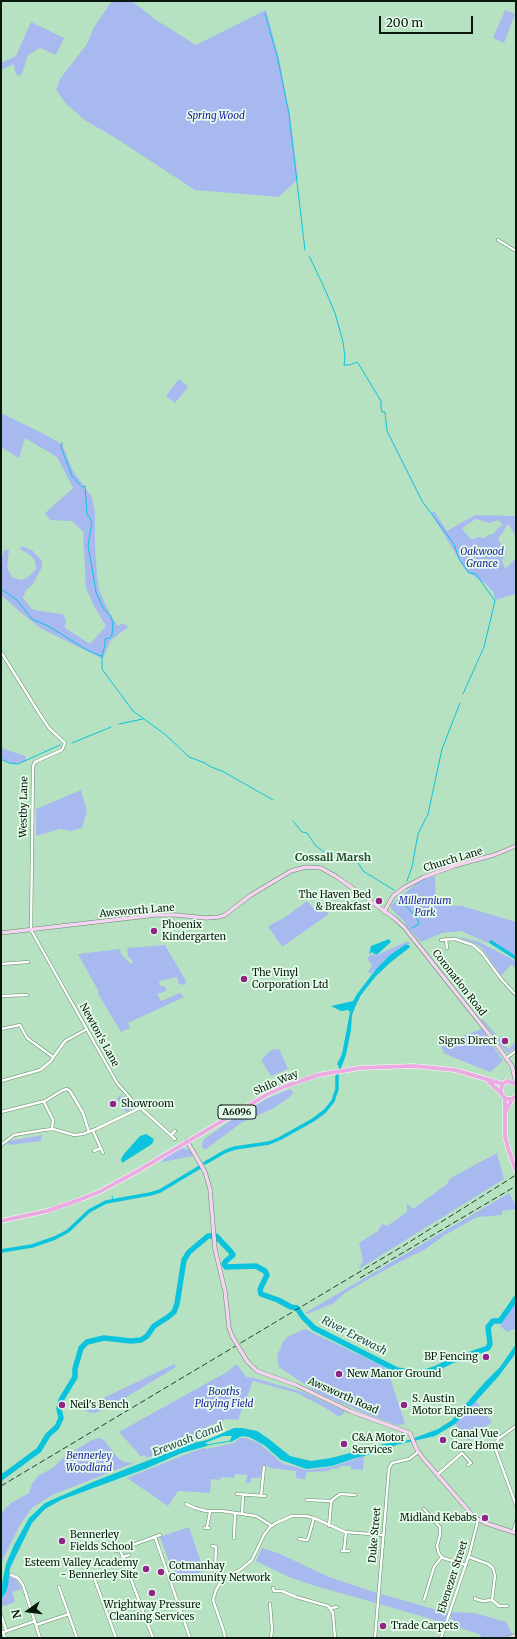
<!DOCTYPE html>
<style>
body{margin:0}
#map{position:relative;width:517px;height:1639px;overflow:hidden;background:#b7e2c1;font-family:Merriweather,serif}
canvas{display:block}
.frame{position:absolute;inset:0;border:2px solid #08180d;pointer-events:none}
.north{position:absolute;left:8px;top:1591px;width:40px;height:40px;-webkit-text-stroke:3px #e7fdec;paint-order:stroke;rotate:256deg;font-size:11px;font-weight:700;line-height:16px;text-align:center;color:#08180d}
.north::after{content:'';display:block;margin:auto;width:14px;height:18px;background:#08180d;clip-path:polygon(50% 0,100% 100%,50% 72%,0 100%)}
.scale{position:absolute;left:379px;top:16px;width:94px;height:18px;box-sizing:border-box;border:2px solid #08180d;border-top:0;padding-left:5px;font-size:12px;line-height:14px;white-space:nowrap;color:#08180d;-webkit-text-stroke:3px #e7fdec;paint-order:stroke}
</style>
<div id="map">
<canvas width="517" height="1639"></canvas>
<div class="frame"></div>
<div class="north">N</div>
<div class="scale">200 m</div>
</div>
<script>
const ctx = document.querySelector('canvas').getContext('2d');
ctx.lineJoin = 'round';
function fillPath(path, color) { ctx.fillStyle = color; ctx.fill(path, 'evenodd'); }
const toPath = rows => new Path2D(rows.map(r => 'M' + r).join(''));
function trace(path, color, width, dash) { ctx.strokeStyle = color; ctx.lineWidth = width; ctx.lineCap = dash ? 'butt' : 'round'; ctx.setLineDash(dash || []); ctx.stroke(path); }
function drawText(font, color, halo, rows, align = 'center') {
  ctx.font = font + ' Merriweather,serif'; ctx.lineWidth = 3.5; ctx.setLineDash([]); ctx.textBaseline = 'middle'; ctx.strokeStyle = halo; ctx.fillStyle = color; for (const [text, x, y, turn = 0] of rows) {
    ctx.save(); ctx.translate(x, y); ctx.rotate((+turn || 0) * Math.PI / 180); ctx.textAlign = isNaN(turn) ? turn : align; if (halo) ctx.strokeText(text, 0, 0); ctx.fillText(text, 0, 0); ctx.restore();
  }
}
fillPath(toPath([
 [112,1,132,1,156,20,196,45,266,10,279,58,290,115,298,179,279,197,195,190,114,137,86,121,67,105,56,90,60,79,87,44,94,27],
 [505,10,515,14,504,43,493,38],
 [31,22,64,38,56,55,40,48,28,55,22,74,18,76,15,72,14,64,1,70,1,63,16,56],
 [179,379,188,387,175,403,166,396],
 [1,413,42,433,62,444,73,471,92,497,95,513,95,546,97,576,99,590,110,614,118,626,123,623,128,627,110,641,103,659,40,628,19,611,1,595,1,559,4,550,9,550,7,567,12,577,21,580,27,578,36,569,35,561,30,555,20,549,21,546,32,550,42,561,42,567,33,584,26,590,23,598,32,609,39,611,63,614,66,620,65,628,90,644,106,626,94,606,86,588,83,532,72,521,50,520,45,513,73,488,57,457,25,438,19,458,1,447],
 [434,511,447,531,475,515,516,516,516,537,511,528,507,524,502,534,498,538,506,555,502,560,505,569,516,558,516,594,495,600,494,593,486,584,466,571,431,513],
 [476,519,490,523,498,520,503,525,498,528,493,534,488,535,485,538,478,537,472,540,462,529,466,525],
 [1,748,25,756,27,761,13,764,1,760],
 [81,790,87,811,82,828,71,831,60,829,36,836,36,809],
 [435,876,436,905,462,906,516,922,516,956,493,942,488,943,461,931,442,933,421,942,407,927,404,921,391,909,391,905,419,881],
 [307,901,315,910,323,907,329,914,282,947,268,926,284,918],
 [462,937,479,942,516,961,516,968,511,965,501,976,481,947,472,942,460,938],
 [408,941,410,944,406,944,390,955,371,974,368,972,372,966,367,958,373,953,375,956],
 [165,945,186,981,185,985,179,984,177,977,159,981,160,986,165,986,166,991,157,994,161,1001,180,993,184,997,128,1023,130,1028,121,1032,98,994,99,992,78,954,120,949,121,954,131,964,133,962,128,956,127,948],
 [449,977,481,1019,483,1019,508,1049,516,1042,516,1048,507,1053],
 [482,1029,503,1061,490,1072,445,1054,440,1044],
 [279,1049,288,1069,271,1076,261,1060,271,1050],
 [290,1089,293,1092,291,1096,274,1108,241,1123,205,1150,202,1147,203,1140,227,1123,266,1099],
 [123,1094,120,1098,121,1099,124,1096,134,1107,126,1112,117,1098],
 [42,1135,41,1141,9,1145,8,1144,9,1141],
 [182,1148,190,1150,194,1156,162,1162,163,1159],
 [497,1153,504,1179,359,1269,363,1260,359,1243,378,1231,382,1224,387,1226,407,1212,407,1203,413,1209,447,1184,451,1178],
 [509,1193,516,1205,516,1209,502,1211,502,1215,477,1217,445,1235,421,1252,411,1256,370,1278,345,1293,334,1303,307,1314,305,1313],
 [516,1299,516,1328,507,1332,501,1327,500,1322],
 [305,1329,384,1367,391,1381,405,1424,397,1425,367,1414,327,1397,313,1390,279,1367,277,1356,283,1342,287,1337],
 [174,1364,176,1367,110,1407,95,1413,88,1412,83,1408],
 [237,1364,246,1377,254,1378,303,1392,344,1411,344,1413,339,1417,324,1407,297,1393,253,1381,238,1420,227,1419,206,1427,211,1434,192,1440,147,1458,144,1455,140,1457,138,1453,119,1432,227,1372],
 [476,1401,492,1422,476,1434,485,1449,483,1450,474,1436,468,1441,455,1424],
 [99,1438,104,1440,119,1459,124,1462,134,1463,52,1495,32,1508,20,1525,1,1563,1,1513,11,1503,29,1493,32,1484,39,1475,53,1468,64,1457,92,1440],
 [240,1438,246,1438,259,1443,282,1463,306,1470,332,1467,364,1456,363,1470,351,1469,351,1466,340,1466,340,1468,330,1469,330,1471,307,1472,305,1479,296,1478,296,1471,270,1468,270,1467,263,1466,260,1478,251,1478,251,1483,246,1483,247,1475,235,1474,234,1478,221,1477,220,1480,211,1479,210,1493,178,1491,168,1506,127,1478,184,1455,203,1448,207,1449,234,1443],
 [189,1527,204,1571,176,1581,160,1537],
 [262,1548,278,1553,329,1577,377,1593,376,1603,315,1586,289,1577,256,1561],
 [9,1576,16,1579,22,1589,12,1592,15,1602,1,1607,1,1599,6,1592],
 [381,1594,448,1613,444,1623,380,1604],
 [452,1612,474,1613,506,1622,512,1634,503,1638,480,1638,481,1635,449,1624]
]), '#a8b9f0');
fillPath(toPath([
 [389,939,391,942,380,952,376,955,372,952,369,954,371,946],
 [406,944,410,946,409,948,391,962,376,976,361,995,356,1005,352,1015,351,1030,346,1055,338,1076,336,1077,339,1067,337,1064,342,1054,350,1012,348,1010,341,1011,331,1006,353,1001,357,994,377,968,390,955],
 [146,1134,154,1139,152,1144,122,1163,121,1159,124,1154,140,1136],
 [516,1344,516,1353,498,1377,455,1424,435,1436,396,1445,387,1450,356,1458,332,1466,306,1469,281,1460,264,1445,249,1437,242,1436,231,1442,230,1440,232,1436,223,1436,205,1443,208,1444,207,1446,182,1453,145,1469,61,1500,45,1509,32,1523,10,1568,8,1586,6,1592,1,1599,1,1588,6,1564,14,1545,29,1518,45,1503,95,1481,193,1443,207,1440,234,1428,242,1428,257,1431,269,1439,290,1456,311,1461,331,1458,384,1444,409,1440,438,1429,452,1420,484,1383,500,1367]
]), '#0cc3de');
trace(toPath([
 [265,13,278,60,289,114,305,250],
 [309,256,323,285,335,313,343,342,345,357,344,365,350,365,356,362,358,363,381,401,381,408,382,412,385,412,387,431,422,501,454,544,459,559,469,573,476,574,495,601,484,647,463,694],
 [62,443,61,447,72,476,80,485],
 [82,487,85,486,87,514,92,522,88,545,96,592,103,608,110,615,113,623,112,635,110,638,105,639,105,645,102,656,102,669,133,711,166,735,189,757,205,763,209,766,224,772,273,800],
 [1,589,17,600,32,619,48,626,87,650,101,656],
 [119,724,143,719],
 [72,743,111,727],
 [1,759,9,763,18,764,60,745],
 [293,821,302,832,307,833,315,845,320,849,324,852,332,852,344,855,353,863,357,861,363,871,394,890],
 [407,881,412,867,418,834,428,814,442,749,460,703],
 [399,898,416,917,419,923,419,924,412,928],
 [112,1196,113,1200],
 [207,1445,231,1441]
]), '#0cc3de', 1);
trace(toPath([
 [491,942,516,958],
 [205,1163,226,1151,235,1148,269,1143,279,1139,313,1120,325,1111,333,1101,337,1089,337,1076],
 [1,1251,32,1246,55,1238,68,1231,89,1211,106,1202,150,1194,160,1191,200,1167]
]), '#0cc3de', 3.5);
trace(toPath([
 [1,1478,39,1450,48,1435,57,1427,61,1418,59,1409,61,1400,75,1377,75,1369,81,1348,87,1342,104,1338,131,1341,141,1340,147,1336,154,1326,168,1317,174,1312,177,1304,184,1260,189,1252,208,1236,216,1236,232,1253,233,1255,226,1261,224,1264,226,1267,256,1266,265,1271,267,1275,262,1285,260,1290,261,1294,278,1300,291,1307,297,1308,303,1317,314,1328,397,1370,409,1372,425,1372,435,1369,451,1361,488,1348,490,1344,488,1327,493,1321,500,1321,516,1298]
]), '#0cc3de', 5.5);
const street = toPath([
 [498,240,516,251],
 [1,652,39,713,49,728,65,743,62,750,35,762,33,766,31,930,117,1083,132,1100,175,1139],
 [446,939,447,948],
 [441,940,455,939,473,945,482,953,502,980,516,995],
 [1,964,28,962],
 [1,996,27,995],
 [1,1029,20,1025,27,1038,53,1057],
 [506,1058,516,1051],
 [1,1081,40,1070,50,1062,65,1041,87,1029],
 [44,1102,53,1120,52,1129],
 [1,1112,45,1101,63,1090,67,1089,70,1091,83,1113,89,1132],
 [93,1131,103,1153],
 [171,1135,175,1131],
 [1,1145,14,1135,44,1130,53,1129,74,1135,83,1134,96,1129,140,1108],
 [94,1151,101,1148],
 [516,1426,498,1439,495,1448,516,1505],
 [437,1475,462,1453,471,1463,468,1465],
 [237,1494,265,1496],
 [261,1496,264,1467],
 [307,1500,331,1501],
 [186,1504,195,1508,206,1511,222,1511,256,1516,272,1526],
 [424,1509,440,1527,440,1535,437,1546,439,1554,443,1558,466,1565],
 [242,1514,243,1495],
 [329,1526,331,1503,332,1500,340,1494,355,1495],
 [207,1527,210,1512],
 [205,1528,209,1528],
 [513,1532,516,1522],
 [155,1537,190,1638],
 [234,1538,235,1513],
 [299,1539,307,1540,308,1539,314,1518],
 [212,1546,216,1547,215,1571,216,1575,221,1580],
 [120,1550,153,1638],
 [116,1551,160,1535],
 [342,1551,349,1551],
 [344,1551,346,1532],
 [123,1557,129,1555],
 [469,1557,488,1564,493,1568,495,1576,492,1600,499,1606,507,1606],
 [11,1575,18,1578,23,1585,40,1638],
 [93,1575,116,1638],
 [59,1587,77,1638],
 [273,1588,274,1591,282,1591,296,1597,328,1606,333,1613,335,1638],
 [475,1598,475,1599,483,1601,492,1600],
 [424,1600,434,1567,442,1557],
 [270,1604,272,1629,271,1638],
 [331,1608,337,1607],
 [1,1615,6,1630],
 [36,1625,69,1614],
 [3,1632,5,1638],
 [1,1633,35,1621],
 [225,1638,224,1632,213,1600,216,1590,223,1578,240,1570,252,1560,264,1535,270,1527,276,1523,292,1516,306,1516,314,1518,345,1532,383,1535],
 [375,1638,389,1468,392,1463,409,1459,418,1452],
 [441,1638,470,1552,478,1520]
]);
const secondary = toPath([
 [384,912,393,896,405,887,424,877,454,866,494,855,516,846],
 [1,933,156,915,176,915,206,918,219,917,225,915,251,895,291,871,306,867,321,868,337,877,394,918,404,927,488,1033,512,1066,516,1083],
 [187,1141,205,1172,210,1189,215,1249,225,1291,229,1328,232,1336],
 [247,1361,257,1371,296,1385,350,1411,410,1433,416,1448,422,1457,474,1517,485,1523,516,1533],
 [509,1638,516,1635]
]);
const primary = toPath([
 [489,1082,500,1092],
 [516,1084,507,1081,502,1085,501,1091,502,1095,506,1099,512,1099,516,1096],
 [505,1098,505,1136,508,1148,516,1171],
 [506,1111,512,1099],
 [1,1221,47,1211,79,1200,101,1191,136,1172,268,1094,286,1086,318,1075,360,1068,414,1066,455,1070,503,1084]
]);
trace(street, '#628a6c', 3.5);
trace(secondary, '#628a6c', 4.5);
trace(primary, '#fff', 5);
trace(street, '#fff', 2.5);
trace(secondary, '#f4d4f1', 3.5);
trace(primary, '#eaaae2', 4);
trace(toPath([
 [360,1278,516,1186],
 [1,1486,403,1246,516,1175]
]), '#263b2c', 1, [6, 3]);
const secondaryBridge = toPath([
 [232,1336,247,1361]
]);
trace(secondaryBridge, '#628a6c', 4.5, []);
trace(secondaryBridge, '#f4d4f1', 3.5);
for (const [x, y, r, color] of [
 [379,901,4,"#902487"],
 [154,931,4,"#902487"],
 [244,979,4,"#902487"],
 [505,1041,4,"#902487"],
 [113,1104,4,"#902487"],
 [486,1357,4,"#902487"],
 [339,1374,4,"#902487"],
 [62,1405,4,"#902487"],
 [404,1405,4,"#902487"],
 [443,1440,4,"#902487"],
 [344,1444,4,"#902487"],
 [485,1518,4,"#902487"],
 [62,1541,4,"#902487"],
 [146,1569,4,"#902487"],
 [161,1572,4,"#902487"],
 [152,1593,4,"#902487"],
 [383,1626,4,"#902487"]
]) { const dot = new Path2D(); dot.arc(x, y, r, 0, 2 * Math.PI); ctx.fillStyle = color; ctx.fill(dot); trace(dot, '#e7fdec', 1.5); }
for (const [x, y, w] of [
 [237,1112,38]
]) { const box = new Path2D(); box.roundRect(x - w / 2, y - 7, w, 14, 3); ctx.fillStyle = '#e7fdec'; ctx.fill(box); trace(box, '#08180d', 1); }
drawText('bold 9px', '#08180d', null, [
 ["A6096",237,1112]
]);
drawText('italic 10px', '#23219e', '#e7fdec', [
 ["Spring Wood",216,116],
 ["Oakwood",482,552],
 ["Grance",482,564],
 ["Millennium",425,901],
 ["Park",425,913],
 ["Booths",224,1392],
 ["Playing Field",224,1404],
 ["Bennerley",89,1456],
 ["Woodland",89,1468]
]);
drawText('10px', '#08180d', '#e7fdec', [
 ["Westby Lane",24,807,-89],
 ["Church Lane",453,860,-17],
 ["Awsworth Lane",137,911,-5],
 ["Coronation Road",459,983,52],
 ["Newton's Lane",99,1035,61],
 ["Shilo Way",276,1083,-24],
 ["Awsworth Road",343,1396,24],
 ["Duke Street",375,1535,-85],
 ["Ebenezer Street",453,1577,-72]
]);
drawText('10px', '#08180d', '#e7fdec', [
 ["The Haven Bed",371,895,"right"],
 ["& Breakfast",371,907,"right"],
 ["Phoenix",162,925],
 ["Kindergarten",162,937],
 ["The Vinyl",252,973],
 ["Corporation Ltd",252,985],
 ["Signs Direct",497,1041,"right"],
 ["Showroom",121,1104],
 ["BP Fencing",478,1357,"right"],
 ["New Manor Ground",347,1374],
 ["S. Austin",412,1399],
 ["Motor Engineers",412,1411],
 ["Neil's Bench",70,1405],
 ["Canal Vue",451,1434],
 ["Care Home",451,1446],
 ["C&A Motor",352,1438],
 ["Services",352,1450],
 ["Midland Kebabs",477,1518,"right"],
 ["Bennerley",70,1535],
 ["Fields School",70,1547],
 ["Esteem Valley Academy",138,1563,"right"],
 ["- Bennerley Site",138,1575,"right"],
 ["Cotmanhay",169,1566],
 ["Community Network",169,1578],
 ["Wrightway Pressure",152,1605,"center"],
 ["Cleaning Services",152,1617,"center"],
 ["Trade Carpets",391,1626]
], 'left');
drawText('bold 11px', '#23492e', '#e7fdec', [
 ["Cossall Marsh",333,858]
]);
drawText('italic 11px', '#26454c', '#e7fdec', [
 ["River Erewash",354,1336,27],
 ["Erewash Canal",188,1440,-21]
]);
</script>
